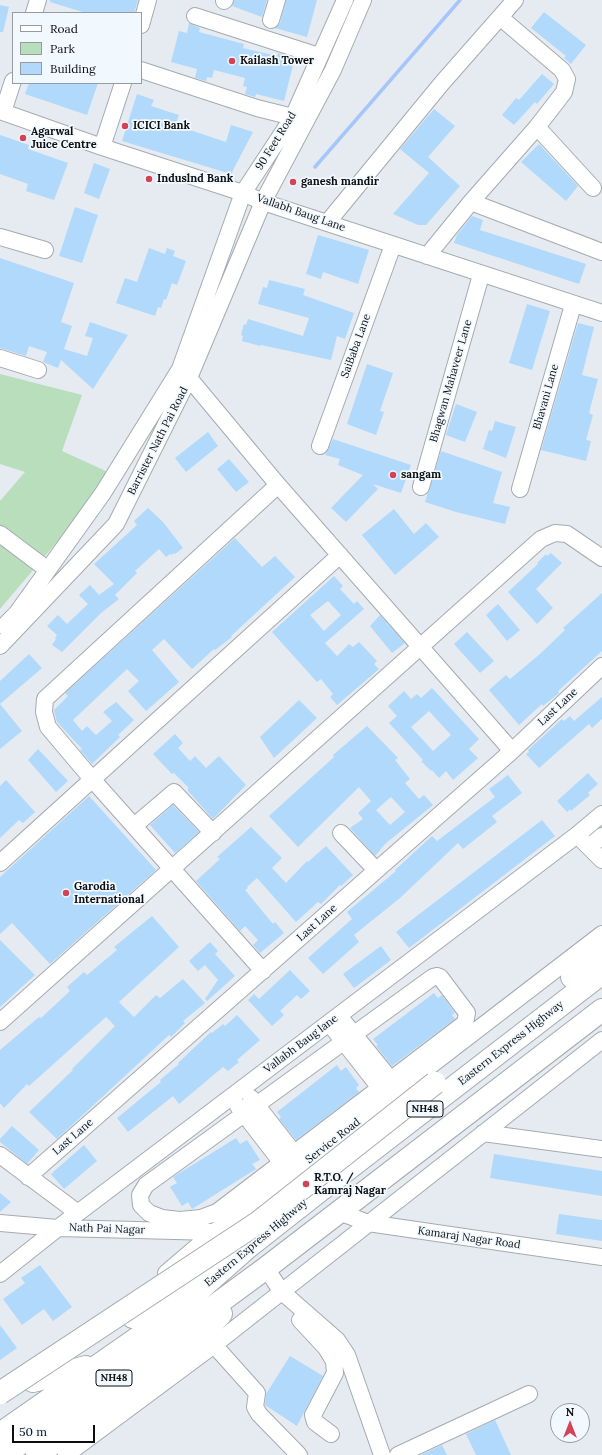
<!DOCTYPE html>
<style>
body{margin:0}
#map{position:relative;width:602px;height:1455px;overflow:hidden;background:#e5ebf1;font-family:Lora,serif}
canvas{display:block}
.legend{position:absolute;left:12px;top:12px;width:130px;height:72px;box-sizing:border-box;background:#f2f9fe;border:1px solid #969b9f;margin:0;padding:5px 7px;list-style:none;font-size:12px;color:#0c0e10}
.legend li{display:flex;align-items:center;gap:8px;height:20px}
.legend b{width:20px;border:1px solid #969b9f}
.north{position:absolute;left:550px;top:1403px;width:40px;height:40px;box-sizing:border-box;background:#f2f9fe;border:1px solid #969b9f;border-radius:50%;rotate:0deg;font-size:11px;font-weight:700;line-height:16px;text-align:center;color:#0c0e10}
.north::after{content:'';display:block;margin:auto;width:14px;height:18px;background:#d34356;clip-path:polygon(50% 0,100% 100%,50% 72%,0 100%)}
.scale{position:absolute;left:12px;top:1425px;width:83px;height:18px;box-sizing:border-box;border:2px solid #0c0e10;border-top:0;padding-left:5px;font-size:12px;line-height:14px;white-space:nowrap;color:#0c0e10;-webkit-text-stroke:3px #f2f9fe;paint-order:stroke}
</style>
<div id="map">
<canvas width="602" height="1455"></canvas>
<ul class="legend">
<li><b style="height:5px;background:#fff"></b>Road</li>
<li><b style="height:11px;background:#b9debb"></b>Park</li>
<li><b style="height:11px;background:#b0d9fc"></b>Building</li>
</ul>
<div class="north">N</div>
<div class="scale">50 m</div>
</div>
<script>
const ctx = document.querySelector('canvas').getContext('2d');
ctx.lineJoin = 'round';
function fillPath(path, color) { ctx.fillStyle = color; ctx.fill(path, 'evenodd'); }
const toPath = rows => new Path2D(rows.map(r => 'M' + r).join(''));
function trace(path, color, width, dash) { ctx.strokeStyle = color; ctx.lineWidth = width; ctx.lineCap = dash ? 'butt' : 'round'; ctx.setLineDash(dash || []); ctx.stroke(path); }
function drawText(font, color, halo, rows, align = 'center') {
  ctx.font = font + ' Lora,serif'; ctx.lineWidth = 3.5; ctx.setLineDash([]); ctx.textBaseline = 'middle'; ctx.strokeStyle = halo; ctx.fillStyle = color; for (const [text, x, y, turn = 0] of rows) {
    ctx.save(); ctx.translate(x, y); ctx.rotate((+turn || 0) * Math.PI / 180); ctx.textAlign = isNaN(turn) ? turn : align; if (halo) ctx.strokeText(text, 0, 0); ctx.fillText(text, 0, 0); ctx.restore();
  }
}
fillPath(toPath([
 [0,374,82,395,62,451,108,472,79,516,0,609,0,501,25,472,0,464]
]), '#b9debb');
trace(toPath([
 [315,167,460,0]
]), '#a6c6fb', 3.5);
fillPath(toPath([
 [50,0,138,0,134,13,86,13,50,2],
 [234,0,267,0,262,17,232,6],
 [286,0,317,0,307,37,275,28,280,23],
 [0,5,9,7,3,32,0,32],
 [544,12,586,45,571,64,564,58,566,56,531,28],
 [189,23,200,28,199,32,244,44,243,48,277,56,278,53,290,57,289,60,294,61,284,101,256,94,255,97,245,94,247,87,243,86,245,78,214,70,212,78,207,77,206,81,195,78,197,69,171,62,179,31,187,33],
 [542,74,554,84,537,104,535,102,514,125,502,115,516,98,519,100],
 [29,83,98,83,87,115,25,94],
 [137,94,154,100,151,106,179,115,175,125,226,142,231,125,253,132,231,174,122,141],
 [434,109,455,126,428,157,460,186,426,225,418,225,393,214,429,173,400,149],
 [0,135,29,145,28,149,68,163,54,200,26,191,28,184,0,174],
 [539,144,578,186,566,201,521,162],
 [94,163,110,169,99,199,84,193],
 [75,207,98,215,82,263,59,256],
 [472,216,483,220,480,230,586,264,579,284,454,243,457,235],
 [318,235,369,250,358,284,323,272,321,279,306,274],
 [149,248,165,254,167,248,175,251,173,256,186,261,177,285,172,283,166,300,164,299,161,308,158,307,155,316,116,303,125,278,137,282],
 [0,258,74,283,61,322,72,326,64,349,87,356,93,338,85,336,90,322,128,335,93,389,61,360,58,368,43,362,47,352,29,346,26,356,0,348],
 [269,280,305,289,303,295,354,313,345,339,337,336,331,360,261,345,260,346,242,341,243,336,241,335,244,324,246,325,248,319,303,336,309,318,258,304,263,287,267,288],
 [527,304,550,311,532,370,509,363],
 [578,323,594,327,582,375,598,379,589,413,593,415,586,440,591,441,586,461,541,450],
 [367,364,393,373,380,411,384,412,376,435,347,424],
 [456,404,477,412,465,442,446,435],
 [495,421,516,427,506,458,483,449,489,430,492,431],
 [208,432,218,446,186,472,175,458],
 [333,439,411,465,401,493,373,484,378,489,346,522,331,508,363,475,338,465,340,459,325,455],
 [441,451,502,472,493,503,510,507,505,524,456,512,425,502],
 [229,459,249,482,236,492,217,469],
 [148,508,163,522,183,548,175,554,174,553,171,555,170,554,166,557,159,549,135,571,137,573,115,595,119,599,101,613,62,652,52,645,56,639,55,638,57,635,47,626,58,615,67,624,88,604,79,595,90,585,99,595,114,584,94,564,137,525,134,521],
 [394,509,414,534,426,523,439,537,395,575,362,535],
 [235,538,262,567,275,556,295,577,231,636,232,637,215,650,214,649,192,669,164,639,152,650,179,682,146,711,128,691,139,681,127,669,73,720,82,731,87,726,96,735,112,721,103,712,116,702,134,720,118,735,120,737,92,764,80,750,82,749,57,722,54,710,68,696,65,693],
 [551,553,562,563,536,589,553,608,537,624,508,592,538,564,537,563,546,554,547,556],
 [334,576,343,586,340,589,354,604,357,601,364,609,325,643,337,656,349,644,353,647,359,642,377,661,374,664,379,669,337,705,330,697,333,694,321,679,317,682,272,632],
 [328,601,341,615,324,631,310,615],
 [602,593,602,651,558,691,559,693,543,706,542,704,519,725,489,690,506,675,510,679,540,654,565,630,563,628],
 [498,604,520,630,507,641,486,615],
 [380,615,405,643,392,653,370,626],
 [467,632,494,661,480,673,454,644],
 [29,654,42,668,0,704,0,681],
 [432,688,479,739,469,749,478,758,453,780,446,771,439,778,432,770,431,771,421,761,423,760,389,723,397,716,388,706,404,691,411,699,417,694,421,698],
 [429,711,451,735,433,751,411,727],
 [602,697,602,719,592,728,589,724,539,768,526,754,529,752,528,750,562,719,564,721,570,716,574,721],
 [299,700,317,718,274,758,260,737],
 [0,704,22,731,0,749],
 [367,726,398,758,395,760,410,779,405,783,419,799,424,795,433,805,385,844,375,856,350,828,363,819,358,813,371,801,359,787,298,847,269,816,334,757,333,755],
 [391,797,405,812,390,825,376,810],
 [175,734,183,743,178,748,190,761,195,756,206,768,219,756,246,785,213,819,188,791,188,787,174,773,172,774,153,754],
 [38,749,68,781,56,792,28,760],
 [588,773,598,784,588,793,590,795,571,811,570,809,567,812,557,801],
 [508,775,522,793,492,816,497,822,463,849,458,843,400,898,354,935,359,942,323,974,308,958,352,919,347,912,396,871,395,870,432,836,437,841,495,797,489,789],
 [6,780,35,812,23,823,19,820,0,838,0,786],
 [89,796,156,870,50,964,12,923,0,934,0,877],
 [173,805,199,832,175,853,150,825],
 [542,820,555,836,409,948,396,932],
 [251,827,282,858,272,868,286,883,307,861,308,862,326,846,353,875,341,886,340,885,321,904,318,902,296,922,257,878,247,887,248,888,245,890,273,924,275,922,284,933,260,953,253,945,258,940,245,926,240,931,196,881,220,859,217,857],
 [152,916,179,947,119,1002,134,1017,156,995,160,998,183,979,205,1003,183,1021,185,1023,171,1037,169,1035,57,1139,29,1112,73,1070,72,1069,115,1026,106,1017,29,1086,27,1084,4,1108,0,1103,0,1050,39,1017,41,1018,70,991,67,987,84,972,87,975,117,950,114,947],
 [0,940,35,975,0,1007],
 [210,942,218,951,215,954,235,976,207,1001,205,999,218,980,205,965,198,971,189,961],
 [381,946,391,960,354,988,343,974],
 [290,970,310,991,301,999,297,995,280,1011,284,1015,272,1026,248,1000,254,994,259,999],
 [434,993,438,998,442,995,455,1013,452,1015,455,1019,392,1066,376,1046,378,1045,373,1039],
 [237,1015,260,1040,237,1060,239,1062,228,1071,223,1067,179,1104,173,1096,128,1132,117,1118,161,1082,160,1080,179,1064,178,1063,211,1032,212,1033,223,1024,225,1026],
 [337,1065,341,1071,346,1067,359,1085,356,1088,359,1092,296,1140,279,1119,281,1117,277,1112],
 [12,1126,39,1150,27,1164,0,1142,0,1139],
 [236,1138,240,1144,247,1140,253,1149,260,1160,252,1164,256,1169,192,1209,188,1202,182,1206,170,1187,177,1183,173,1177],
 [84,1145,97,1161,64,1189,51,1174],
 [494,1154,602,1171,602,1196,490,1178],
 [0,1193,11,1202,0,1212],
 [559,1214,602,1220,602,1241,556,1234],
 [40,1265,72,1307,53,1321,44,1309,22,1325,3,1299,25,1283,21,1278],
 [0,1325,17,1348,0,1360],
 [290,1356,323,1376,297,1426,265,1405,266,1394],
 [495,1420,511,1455,476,1455,466,1434],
 [442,1445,447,1455,421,1455]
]), '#b0d9fc');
const minor = toPath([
 [224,1,225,0],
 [34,13,38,0],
 [195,16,319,56],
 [271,20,277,0],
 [141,25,148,0],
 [141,70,257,108,293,117],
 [0,111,102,147,243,193,263,202,602,313],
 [3,112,13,81],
 [537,127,593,188],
 [102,147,123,83],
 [471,202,602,252],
 [327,223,442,83,515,0],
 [0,237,45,250],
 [427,256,471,202,537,127,564,92,567,79,562,70,501,18],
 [0,358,38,370],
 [181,373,189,378,278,485,512,751],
 [320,446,393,245],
 [421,487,481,275],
 [520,489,573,305],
 [0,534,48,570],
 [4,626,17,613,103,493,180,369,243,193,293,117,345,0],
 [0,646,116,524,189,378,263,202,333,70,363,0],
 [134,826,174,792,213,833],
 [341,833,376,870],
 [577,835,602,860],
 [589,847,602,836],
 [0,863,340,555],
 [263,971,92,779,48,727,44,712,45,699,278,485],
 [437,976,440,977,467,1013,465,1023,217,1212,201,1218,180,1220,162,1218,149,1213,141,1205,140,1195,146,1185,433,977,437,976],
 [339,1016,391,1080],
 [0,1022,541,539,555,533,567,534,602,558],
 [329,1023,380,1088],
 [251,1098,294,1153],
 [238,1106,282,1163],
 [483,1133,602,1149],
 [0,1155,78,1213],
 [28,1177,512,751,602,666],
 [339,1212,368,1223,602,1257],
 [0,1223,58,1228,214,1232],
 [266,1268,281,1291,337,1340,347,1355,382,1455],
 [166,1273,214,1232,602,934],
 [0,1274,58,1228,577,835,602,814],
 [300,1320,326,1348,334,1361,335,1373,313,1415,315,1422,331,1434],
 [214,1345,257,1393,255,1407,259,1414,299,1455],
 [66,1455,214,1345,602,1040],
 [398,1455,529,1394]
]);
const highway = toPath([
 [572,977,602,954],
 [133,1317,196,1279],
 [33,1381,86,1367],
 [0,1434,172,1314,248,1247,318,1192,602,973],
 [4,1455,183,1329,266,1268,602,1010],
 [37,1455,194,1342,221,1314]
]);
trace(minor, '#a5abb0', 18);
trace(highway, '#a5abb0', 24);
trace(minor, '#fff', 16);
trace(highway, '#fff', 22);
const highwayBridge = toPath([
 [0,1393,259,1222,435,1083]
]);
trace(highwayBridge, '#a5abb0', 24, []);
trace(highwayBridge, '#fff', 22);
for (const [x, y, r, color] of [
 [232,61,4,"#d34356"],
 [125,126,4,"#d34356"],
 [23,138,4,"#d34356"],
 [149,179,4,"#d34356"],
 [293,182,4,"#d34356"],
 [393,475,4,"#d34356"],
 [66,893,4,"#d34356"],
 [306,1184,4,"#d34356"]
]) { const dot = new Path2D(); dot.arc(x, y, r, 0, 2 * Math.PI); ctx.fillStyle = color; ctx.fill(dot); trace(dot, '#f2f9fe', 1.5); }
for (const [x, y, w] of [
 [425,1109,36],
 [114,1378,36]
]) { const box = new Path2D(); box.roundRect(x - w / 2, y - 8, w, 16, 3); ctx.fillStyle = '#f2f9fe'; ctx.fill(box); trace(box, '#0c0e10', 1); }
drawText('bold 10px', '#0c0e10', null, [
 ["NH48",425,1109],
 ["NH48",114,1378]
]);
drawText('bold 11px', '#0c0e10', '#f2f9fe', [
 ["Kailash Tower",240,61],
 ["ICICI Bank",133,126],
 ["Agarwal",31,132],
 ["Juice Centre",31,145],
 ["Induslnd Bank",157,179],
 ["ganesh mandir",301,182],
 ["sangam",401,475],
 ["Garodia",74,887],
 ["International",74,900],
 ["R.T.O. /",314,1178],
 ["Kamraj Nagar",314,1191]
], 'left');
drawText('11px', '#0c0e10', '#f2f9fe', [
 ["90 Feet Road",276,141,-58],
 ["Vallabh Baug Lane",301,213,19],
 ["SaiBaba Lane",356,346,-70],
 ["Bhagwan Mahaveer Lane",451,381,-74],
 ["Bhavani Lane",546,397,-74],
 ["Barrister Nath Pai Road",158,441,-63],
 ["Last Lane",558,707,-43],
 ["Last Lane",317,923,-42],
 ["Eastern Express Highway",511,1043,-38],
 ["Vallabh Baug lane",301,1044,-37],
 ["Last Lane",73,1137,-41],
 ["Service Road",333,1141,-38],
 ["Nath Pai Nagar",107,1229,2],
 ["Kamaraj Nagar Road",469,1238,8],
 ["Eastern Express Highway",256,1243,-40]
]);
</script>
